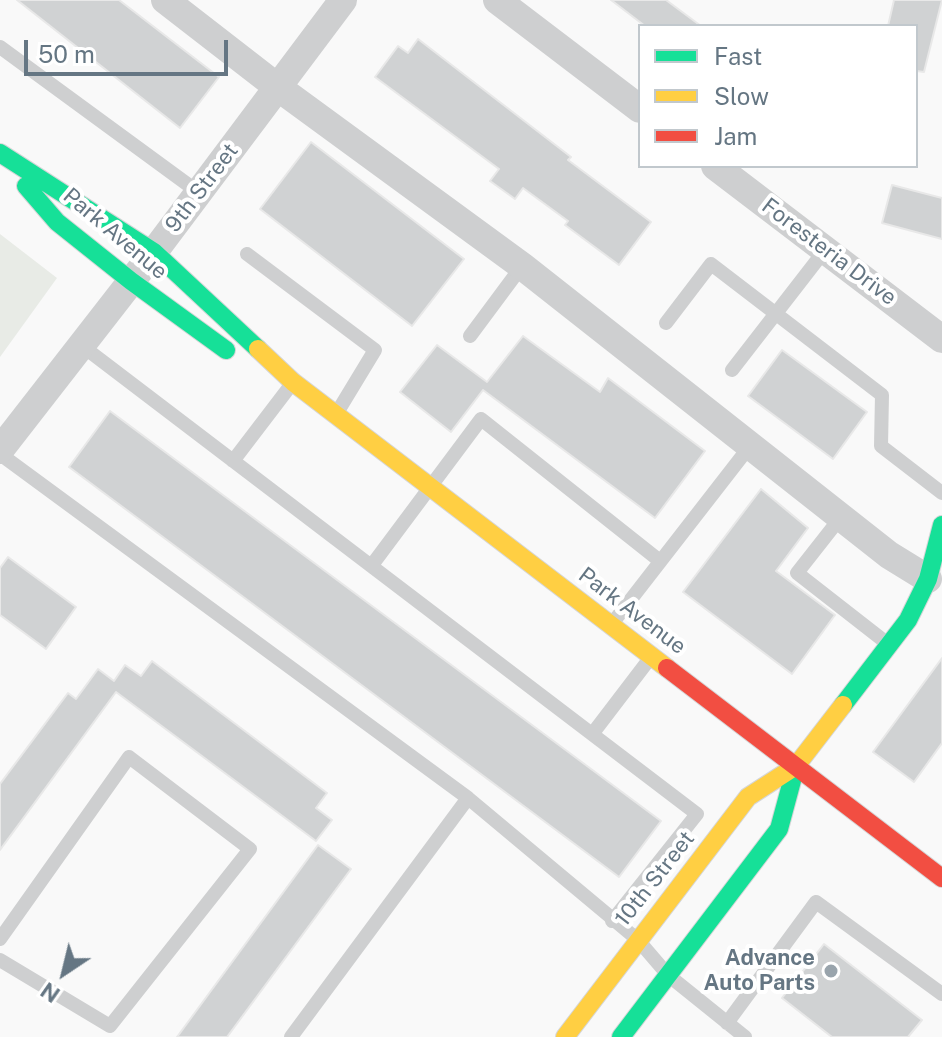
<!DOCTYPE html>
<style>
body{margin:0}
#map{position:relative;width:942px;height:1037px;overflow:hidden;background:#f9f9f9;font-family:"Public Sans",sans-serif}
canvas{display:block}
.legend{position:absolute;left:638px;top:24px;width:280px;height:144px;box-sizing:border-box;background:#fff;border:2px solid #c1c8cd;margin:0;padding:10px 14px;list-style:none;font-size:24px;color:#657683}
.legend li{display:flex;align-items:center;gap:16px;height:40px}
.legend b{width:40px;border:2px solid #c1c8cd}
.north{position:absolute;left:24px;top:933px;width:80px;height:80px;-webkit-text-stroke:6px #fff;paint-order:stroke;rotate:215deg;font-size:22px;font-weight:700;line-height:32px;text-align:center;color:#657683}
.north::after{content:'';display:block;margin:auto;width:28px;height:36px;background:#657683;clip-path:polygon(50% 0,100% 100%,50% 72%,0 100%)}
.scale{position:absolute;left:24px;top:40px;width:204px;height:36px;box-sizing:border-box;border:4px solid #657683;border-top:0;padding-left:10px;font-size:24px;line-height:28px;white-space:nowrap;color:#657683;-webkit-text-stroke:6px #fff;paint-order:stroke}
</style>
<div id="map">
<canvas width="942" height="1037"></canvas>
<ul class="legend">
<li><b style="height:10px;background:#16e098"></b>Fast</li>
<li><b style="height:10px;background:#ffcf43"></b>Slow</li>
<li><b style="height:10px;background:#f24e42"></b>Jam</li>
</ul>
<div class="north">N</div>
<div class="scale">50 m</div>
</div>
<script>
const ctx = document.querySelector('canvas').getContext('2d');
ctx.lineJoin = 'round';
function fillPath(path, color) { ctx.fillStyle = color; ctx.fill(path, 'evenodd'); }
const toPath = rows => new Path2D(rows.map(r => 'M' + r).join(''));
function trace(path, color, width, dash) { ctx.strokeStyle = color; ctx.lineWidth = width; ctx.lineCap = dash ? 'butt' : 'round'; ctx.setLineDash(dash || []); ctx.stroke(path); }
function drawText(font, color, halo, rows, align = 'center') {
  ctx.font = font + ' "Public Sans",sans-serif'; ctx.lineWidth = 8; ctx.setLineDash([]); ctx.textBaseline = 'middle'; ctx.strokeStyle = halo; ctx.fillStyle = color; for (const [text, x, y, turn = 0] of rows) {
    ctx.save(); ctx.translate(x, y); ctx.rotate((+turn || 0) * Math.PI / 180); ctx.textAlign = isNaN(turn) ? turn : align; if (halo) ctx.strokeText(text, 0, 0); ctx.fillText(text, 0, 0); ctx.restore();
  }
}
fillPath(toPath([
 [0,234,57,278,0,357]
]), '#e8ebe6');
const building = toPath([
 [17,0,119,0,219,77,180,128,17,0],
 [611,0,666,0,701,26,645,26,611,0],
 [894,0,942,0,924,72,916,71,916,26,888,26,894,0],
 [418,39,571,157,568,160,651,222,619,265,565,225,568,221,523,188,515,199,490,181,499,169,375,77,398,46,408,53,418,39],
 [311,142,464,259,412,326,260,209,311,142],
 [892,185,942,198,942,239,882,223,892,185],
 [523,336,600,392,608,378,705,451,655,518,483,390,451,432,400,392,437,345,487,382,523,336],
 [782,350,867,412,833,459,748,396,782,350],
 [110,411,661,821,619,877,69,467,110,411],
 [761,489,808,528,776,571,835,615,792,674,683,592,761,489],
 [8,557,76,607,46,649,0,615,0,568,8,557],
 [942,658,942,743,914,782,873,752,942,658],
 [152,661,327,793,316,808,332,820,316,841,116,692,0,850,0,784,68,693,76,699,98,669,114,681,125,665,141,676,152,661],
 [318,845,351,869,227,1037,177,1037,318,845],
 [824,944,922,1020,908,1037,832,1037,782,998,824,944]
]);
fillPath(building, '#d0d2d3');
trace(building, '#e8e8e8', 2);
const fast = toPath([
 [0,153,154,252,258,349],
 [26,186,57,222,131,281,226,350],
 [843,705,908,620,928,579,942,525],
 [621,1037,779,829,796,766]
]);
const slow = toPath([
 [258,349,293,382,667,668],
 [565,1037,748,797,796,766,843,705]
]);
const jam = toPath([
 [667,668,942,878]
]);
trace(fast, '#d5d6d7', 20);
trace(slow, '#d5d6d7', 20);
trace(jam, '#d5d6d7', 20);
trace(toPath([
 [0,47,198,192],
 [247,254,375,350,338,411],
 [666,323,711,264,882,395,881,446,942,493],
 [470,336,522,266],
 [81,345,697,814,612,921],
 [732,370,825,250],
 [0,454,468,798,638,940,668,975,745,1037],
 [233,461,291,385],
 [841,517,797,573,888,644],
 [372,565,481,419,660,561],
 [611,625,750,446],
 [593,733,651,657],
 [0,939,129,757,250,849,110,1026,0,960],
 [727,1023,816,902,942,994],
 [291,1037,468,798]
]), '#cecfd0', 14);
trace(toPath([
 [165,0,276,86,522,266,889,555,928,579],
 [497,0,640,109],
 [715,166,942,339],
 [0,450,154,252,343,0]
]), '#cecfd0', 28);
trace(fast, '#16e098', 18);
trace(slow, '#ffcf43', 18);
trace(jam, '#f24e42', 18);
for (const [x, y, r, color] of [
 [831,971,8,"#99a4ac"]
]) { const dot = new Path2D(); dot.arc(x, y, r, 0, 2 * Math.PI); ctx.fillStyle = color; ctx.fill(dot); trace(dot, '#fff', 3); }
drawText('22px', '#657683', '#fff', [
 ["9th Street",202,188,-53],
 ["Park Avenue",115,234,40],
 ["Foresteria Drive",829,252,37],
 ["Park Avenue",632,611,37],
 ["10th Street",655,879,-52]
]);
drawText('bold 22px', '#657683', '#fff', [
 ["Advance",815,958],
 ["Auto Parts",815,983]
], 'right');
</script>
